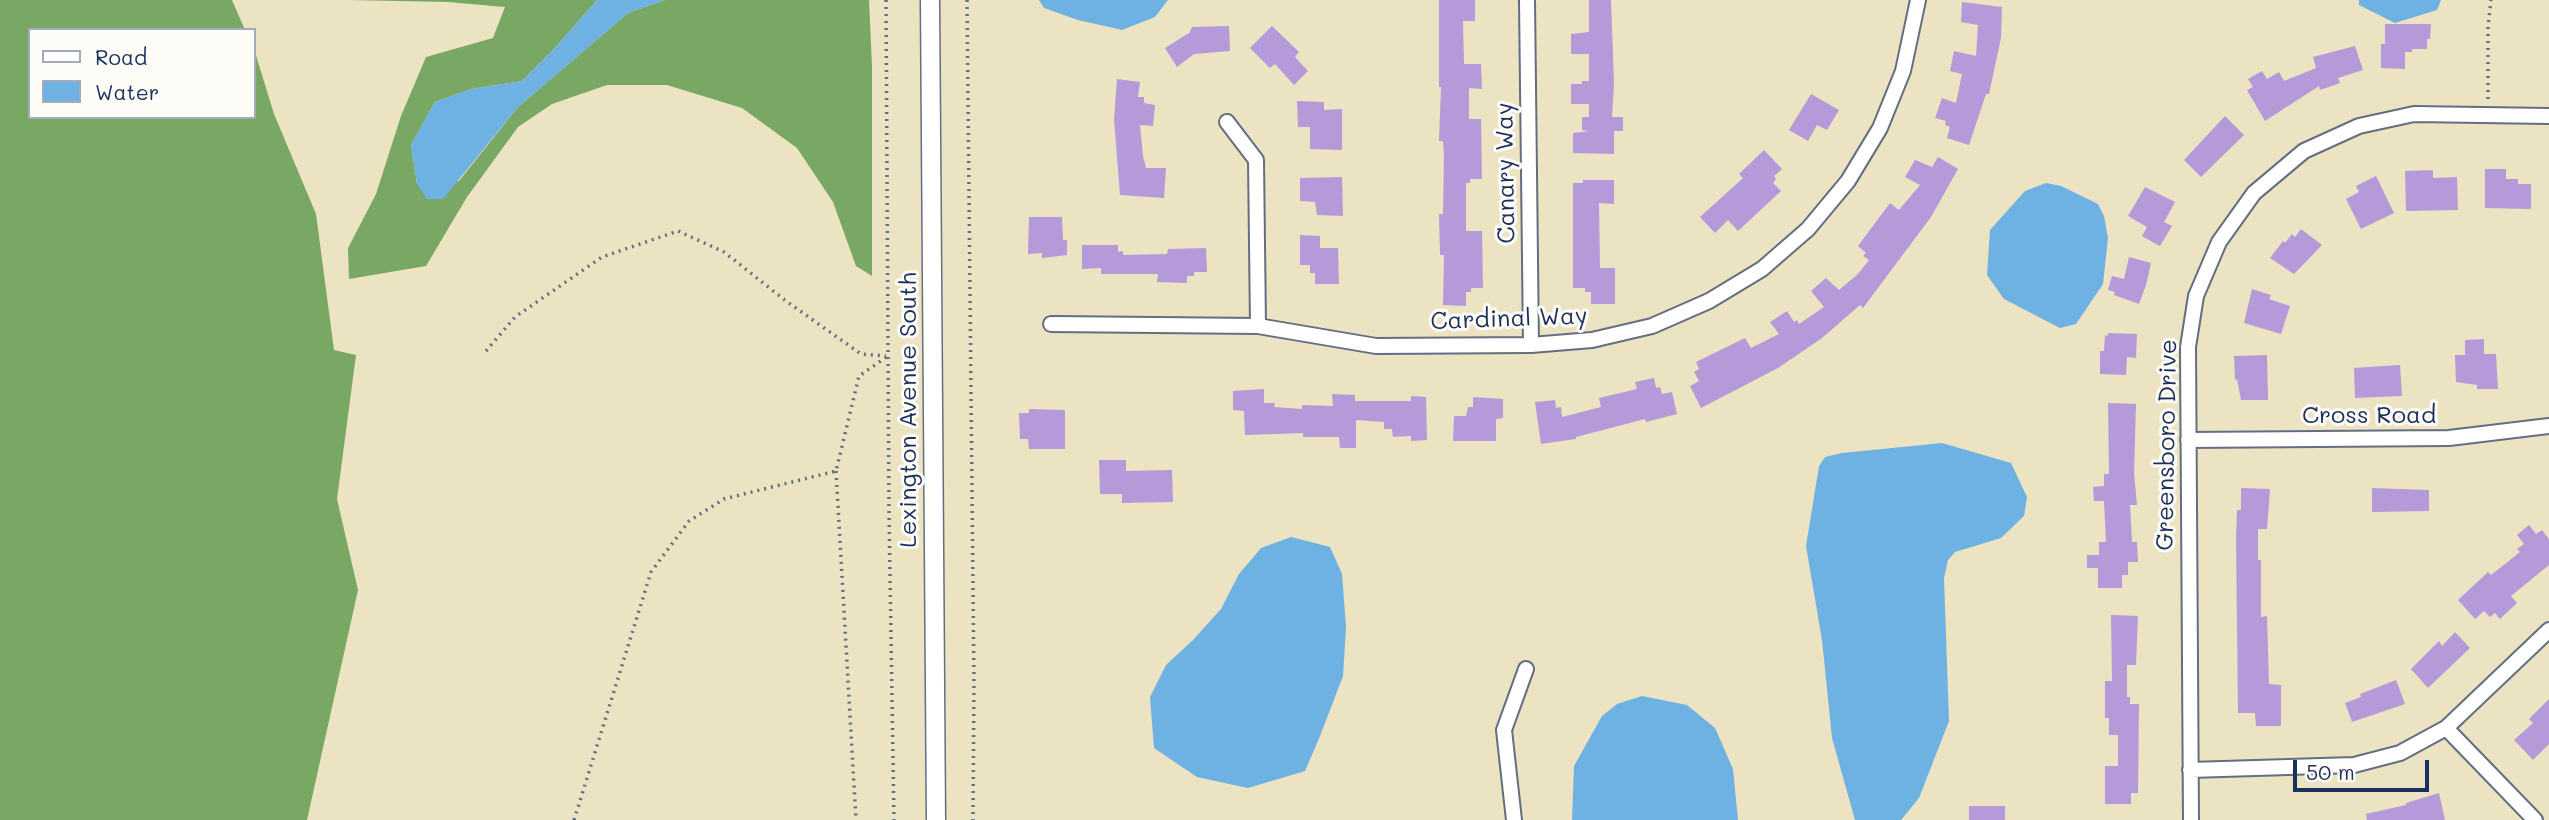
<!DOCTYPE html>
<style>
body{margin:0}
#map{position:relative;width:2549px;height:820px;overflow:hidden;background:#ebe3c1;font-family:Mali,sans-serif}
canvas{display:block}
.legend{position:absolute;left:28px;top:28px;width:228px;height:91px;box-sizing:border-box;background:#fdfcf7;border:2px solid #a3aaba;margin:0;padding:9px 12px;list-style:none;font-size:21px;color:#1b2f5e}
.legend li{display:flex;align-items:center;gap:14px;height:35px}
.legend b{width:35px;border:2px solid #a3aaba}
.scale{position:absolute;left:2293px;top:760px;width:136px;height:32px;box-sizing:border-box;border:4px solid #1b2f5e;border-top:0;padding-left:9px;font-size:21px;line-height:24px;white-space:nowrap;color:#1b2f5e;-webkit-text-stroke:5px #fdfcf7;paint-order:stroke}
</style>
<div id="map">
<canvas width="2549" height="820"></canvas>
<ul class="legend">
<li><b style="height:9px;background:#fff"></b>Road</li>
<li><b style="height:19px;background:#6eb1e3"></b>Water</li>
</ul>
<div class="scale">50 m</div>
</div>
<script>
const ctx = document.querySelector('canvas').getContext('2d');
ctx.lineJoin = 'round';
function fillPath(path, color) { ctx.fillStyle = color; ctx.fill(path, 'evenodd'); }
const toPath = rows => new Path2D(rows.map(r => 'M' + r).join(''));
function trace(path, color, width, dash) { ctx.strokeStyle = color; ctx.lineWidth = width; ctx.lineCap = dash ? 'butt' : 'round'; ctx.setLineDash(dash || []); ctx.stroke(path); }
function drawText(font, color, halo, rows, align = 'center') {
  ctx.font = font + ' Mali,sans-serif'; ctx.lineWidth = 6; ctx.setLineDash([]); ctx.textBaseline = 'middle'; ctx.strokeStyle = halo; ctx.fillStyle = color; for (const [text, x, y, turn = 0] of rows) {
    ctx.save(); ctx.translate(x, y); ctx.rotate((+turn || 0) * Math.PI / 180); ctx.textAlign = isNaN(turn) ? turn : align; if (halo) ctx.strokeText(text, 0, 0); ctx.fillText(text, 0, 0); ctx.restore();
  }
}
fillPath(toPath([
 [0,0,232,0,245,30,30,30,30,117,254,117,254,49,274,114,316,214,334,350,356,355,337,499,358,590,307,820,0,820],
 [349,0,597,0,555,48,522,81,471,89,435,102,411,145,417,184,459,181,518,107,628,13,665,0,869,0,872,67,872,276,856,266,833,202,797,148,742,108,667,85,607,85,552,104,518,127,467,197,426,266,349,279,348,248,376,194,401,116,426,57,493,38,505,7,448,2]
]), '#78a863');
fillPath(toPath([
 [597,0,665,0,628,13,518,107,443,199,427,199,417,184,411,145,435,102,471,89,522,81,555,48],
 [1039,0,1168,0,1155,17,1122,30,1078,20,1044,8],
 [2359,0,2441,0,2437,10,2395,23,2359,5],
 [2046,183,2061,186,2098,204,2104,216,2108,238,2103,284,2076,324,2060,328,2004,299,1987,275,1990,230,2025,191],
 [1942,443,2011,463,2027,497,2024,516,2001,538,1955,552,1948,560,1944,578,1949,721,1919,798,1901,820,1855,820,1832,738,1822,640,1806,546,1819,466,1825,457,1842,453],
 [1291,537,1330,547,1342,574,1346,627,1343,676,1320,736,1305,771,1248,788,1197,777,1154,748,1150,697,1166,665,1193,640,1221,609,1239,574,1261,548],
 [1642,696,1687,705,1715,728,1733,769,1738,820,1572,820,1574,766,1602,716,1617,704]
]), '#6eb1e3');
fillPath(toPath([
 [1439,0,1475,0,1475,21,1463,21,1464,64,1481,64,1482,89,1469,88,1469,119,1481,119,1482,179,1470,179,1470,183,1466,183,1466,231,1482,231,1483,288,1471,288,1471,292,1466,292,1466,306,1443,305,1444,255,1440,255,1439,214,1443,214,1444,154,1443,141,1439,141,1441,87,1439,87],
 [1589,0,1611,0,1614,84,1612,117,1623,117,1623,131,1614,131,1614,154,1573,153,1573,133,1589,131,1582,130,1582,117,1589,117,1589,104,1571,104,1571,84,1582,84,1582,81,1589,81,1589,54,1571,54,1571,34,1589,32],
 [1962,2,2002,7,2001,38,1989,94,1986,94,1969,145,1947,138,1950,127,1945,125,1946,121,1935,118,1942,98,1956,103,1962,74,1950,71,1954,51,1976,56,1978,25,1961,22],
 [2385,24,2431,24,2430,39,2427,39,2427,49,2412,49,2412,52,2405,52,2405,69,2381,68,2381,44,2385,44],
 [1229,26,1230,51,1194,54,1177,67,1165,48,1189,33,1192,27],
 [1272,26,1299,52,1295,57,1308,71,1294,85,1275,64,1270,68,1250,48],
 [2355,46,2363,70,2338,78,2340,83,2320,90,2319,86,2265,121,2247,90,2253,87,2248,79,2262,71,2267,79,2279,72,2284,81,2316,68,2313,57],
 [1117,79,1140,82,1138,97,1144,97,1144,103,1155,105,1153,126,1140,125,1143,156,1146,168,1166,168,1164,198,1120,195,1114,119],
 [1811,94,1839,110,1827,130,1817,125,1808,141,1789,130],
 [1297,101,1324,102,1324,110,1342,109,1342,150,1310,149,1310,127,1298,127],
 [2225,116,2244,135,2201,177,2184,160],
 [1764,150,1782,169,1774,176,1776,179,1773,183,1781,191,1738,231,1728,220,1715,233,1700,217,1743,178,1739,174],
 [1938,157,1958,169,1931,217,1863,308,1860,305,1822,338,1778,368,1701,408,1690,386,1699,381,1694,372,1699,369,1696,362,1745,338,1751,348,1779,334,1770,322,1787,311,1794,322,1797,320,1799,324,1824,307,1811,291,1826,278,1839,290,1858,274,1869,260,1863,256,1866,253,1858,246,1890,203,1899,210,1920,185,1905,177,1915,160,1932,167],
 [2485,169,2506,169,2506,179,2518,179,2518,184,2531,184,2531,209,2485,208],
 [2433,170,2433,178,2457,177,2458,210,2406,211,2405,171],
 [2376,176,2394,213,2361,229,2346,199,2359,192,2356,186],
 [1342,177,1343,216,1317,215,1315,202,1300,201,1300,178],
 [1583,180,1614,180,1614,204,1599,203,1600,268,1615,268,1615,304,1591,304,1591,292,1585,292,1585,288,1573,288,1573,183,1583,183],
 [2145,187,2175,202,2164,222,2172,226,2160,246,2142,236,2147,227,2128,216],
 [1029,217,1062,217,1063,240,1067,240,1067,255,1042,258,1042,253,1028,254],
 [2301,229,2322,245,2294,274,2270,258,2283,241,2285,243,2292,234,2295,237],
 [1300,235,1320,236,1320,248,1338,248,1339,284,1315,284,1315,273,1310,273,1310,265,1300,265],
 [1082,245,1118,245,1118,252,1123,251,1123,255,1167,254,1168,249,1206,248,1207,272,1194,272,1194,276,1187,276,1187,283,1157,282,1158,274,1101,274,1101,268,1082,269],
 [2129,257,2151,263,2146,285,2139,304,2114,295,2115,292,2108,290,2112,276,2124,279],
 [2252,289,2271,295,2269,299,2290,306,2281,334,2244,323],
 [2108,333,2137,334,2136,358,2127,357,2126,375,2100,374,2100,351,2104,351,2105,335,2108,336],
 [2484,339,2484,354,2496,354,2498,389,2477,389,2477,385,2456,382,2455,355,2465,355,2465,340],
 [2267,355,2268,400,2241,400,2237,379,2235,380,2234,356],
 [2400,365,2402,396,2355,398,2354,368],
 [1654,378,1656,388,1660,387,1662,394,1672,392,1677,414,1646,422,1645,419,1576,437,1576,439,1541,444,1535,402,1555,400,1556,408,1561,407,1562,417,1601,407,1599,398,1637,389,1635,382],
 [1264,389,1264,403,1275,403,1274,407,1302,409,1302,405,1333,406,1332,394,1355,395,1355,401,1411,401,1411,396,1426,397,1427,440,1411,441,1411,436,1393,437,1392,429,1384,429,1384,422,1356,420,1356,448,1340,448,1339,437,1303,437,1303,433,1245,435,1244,411,1233,410,1233,391],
 [1473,397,1503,399,1503,418,1496,419,1496,441,1453,441,1454,416,1466,416,1468,407,1473,407],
 [2108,403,2136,404,2134,473,2137,505,2130,505,2132,542,2137,542,2138,562,2128,562,2128,575,2122,575,2122,588,2098,588,2098,568,2087,568,2087,555,2099,555,2099,542,2106,542,2104,501,2094,501,2093,487,2104,486,2104,474,2109,474],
 [1029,409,1065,410,1065,449,1029,449,1028,439,1020,439,1019,413,1029,413],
 [1099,460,1126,460,1126,471,1172,470,1173,502,1122,503,1122,494,1100,494],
 [2241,488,2270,489,2267,529,2258,529,2258,560,2261,560,2261,617,2267,616,2269,684,2281,685,2281,726,2256,726,2255,713,2238,713,2236,540,2237,510,2241,510],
 [2372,488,2429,490,2429,511,2372,512],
 [2529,525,2536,534,2542,530,2549,539,2549,565,2511,596,2517,603,2500,619,2495,613,2490,617,2484,611,2475,619,2458,600,2488,572,2491,575,2520,552,2517,549,2524,544,2517,535],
 [2111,615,2138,616,2136,665,2127,665,2127,697,2130,697,2130,704,2139,704,2138,793,2131,793,2131,804,2105,804,2105,766,2118,766,2118,735,2109,735,2109,718,2105,718,2105,681,2112,681],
 [2455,632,2470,648,2428,688,2411,669,2439,641,2442,646],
 [2396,680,2405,704,2352,722,2345,703,2361,697,2360,694],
 [2549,699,2549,744,2533,760,2514,740,2533,723,2529,719],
 [2439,793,2445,820,2367,820,2366,814,2406,805,2406,803],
 [1969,806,2005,806,2005,820,1969,820]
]), '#b49ad9');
const minor = toPath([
 [1527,0,1531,345],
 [1227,122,1256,160,1258,326],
 [1051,324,1258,326,1376,346,1531,345,1592,340,1652,326,1709,301,1762,269,1808,229,1848,181,1880,128,1903,71,1918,0],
 [2188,440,2449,438,2549,426],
 [2446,728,2535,820],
 [2190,770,2354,765,2400,753,2446,728,2549,630],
 [1514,820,1504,730,1526,669],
 [2191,820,2188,347,2196,296,2219,242,2254,193,2304,151,2359,126,2414,114,2549,116]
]);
const tertiary = toPath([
 [930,0,936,820]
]);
trace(minor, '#646e81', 18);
trace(tertiary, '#646e81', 21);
trace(toPath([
 [886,0,889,513,894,820],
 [967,0,974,682,973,820],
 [2488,99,2488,27,2491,0],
 [486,351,515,317,602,257,678,231,724,252,786,301,861,354,886,356],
 [836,471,856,820],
 [574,820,651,572,689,521,724,499,836,471,859,376,888,356]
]), '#646e81', 3.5, [2, 5]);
trace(minor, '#fff', 14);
trace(tertiary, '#fff', 18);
drawText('24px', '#1b2f5e', '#fdfcf7', [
 ["Canary Way",1506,173,-91],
 ["Cardinal Way",1509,319,-2],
 ["Lexington Avenue South",909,410,-90],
 ["Cross Road",2369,416],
 ["Greensboro Drive",2167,445,-89]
]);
</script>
